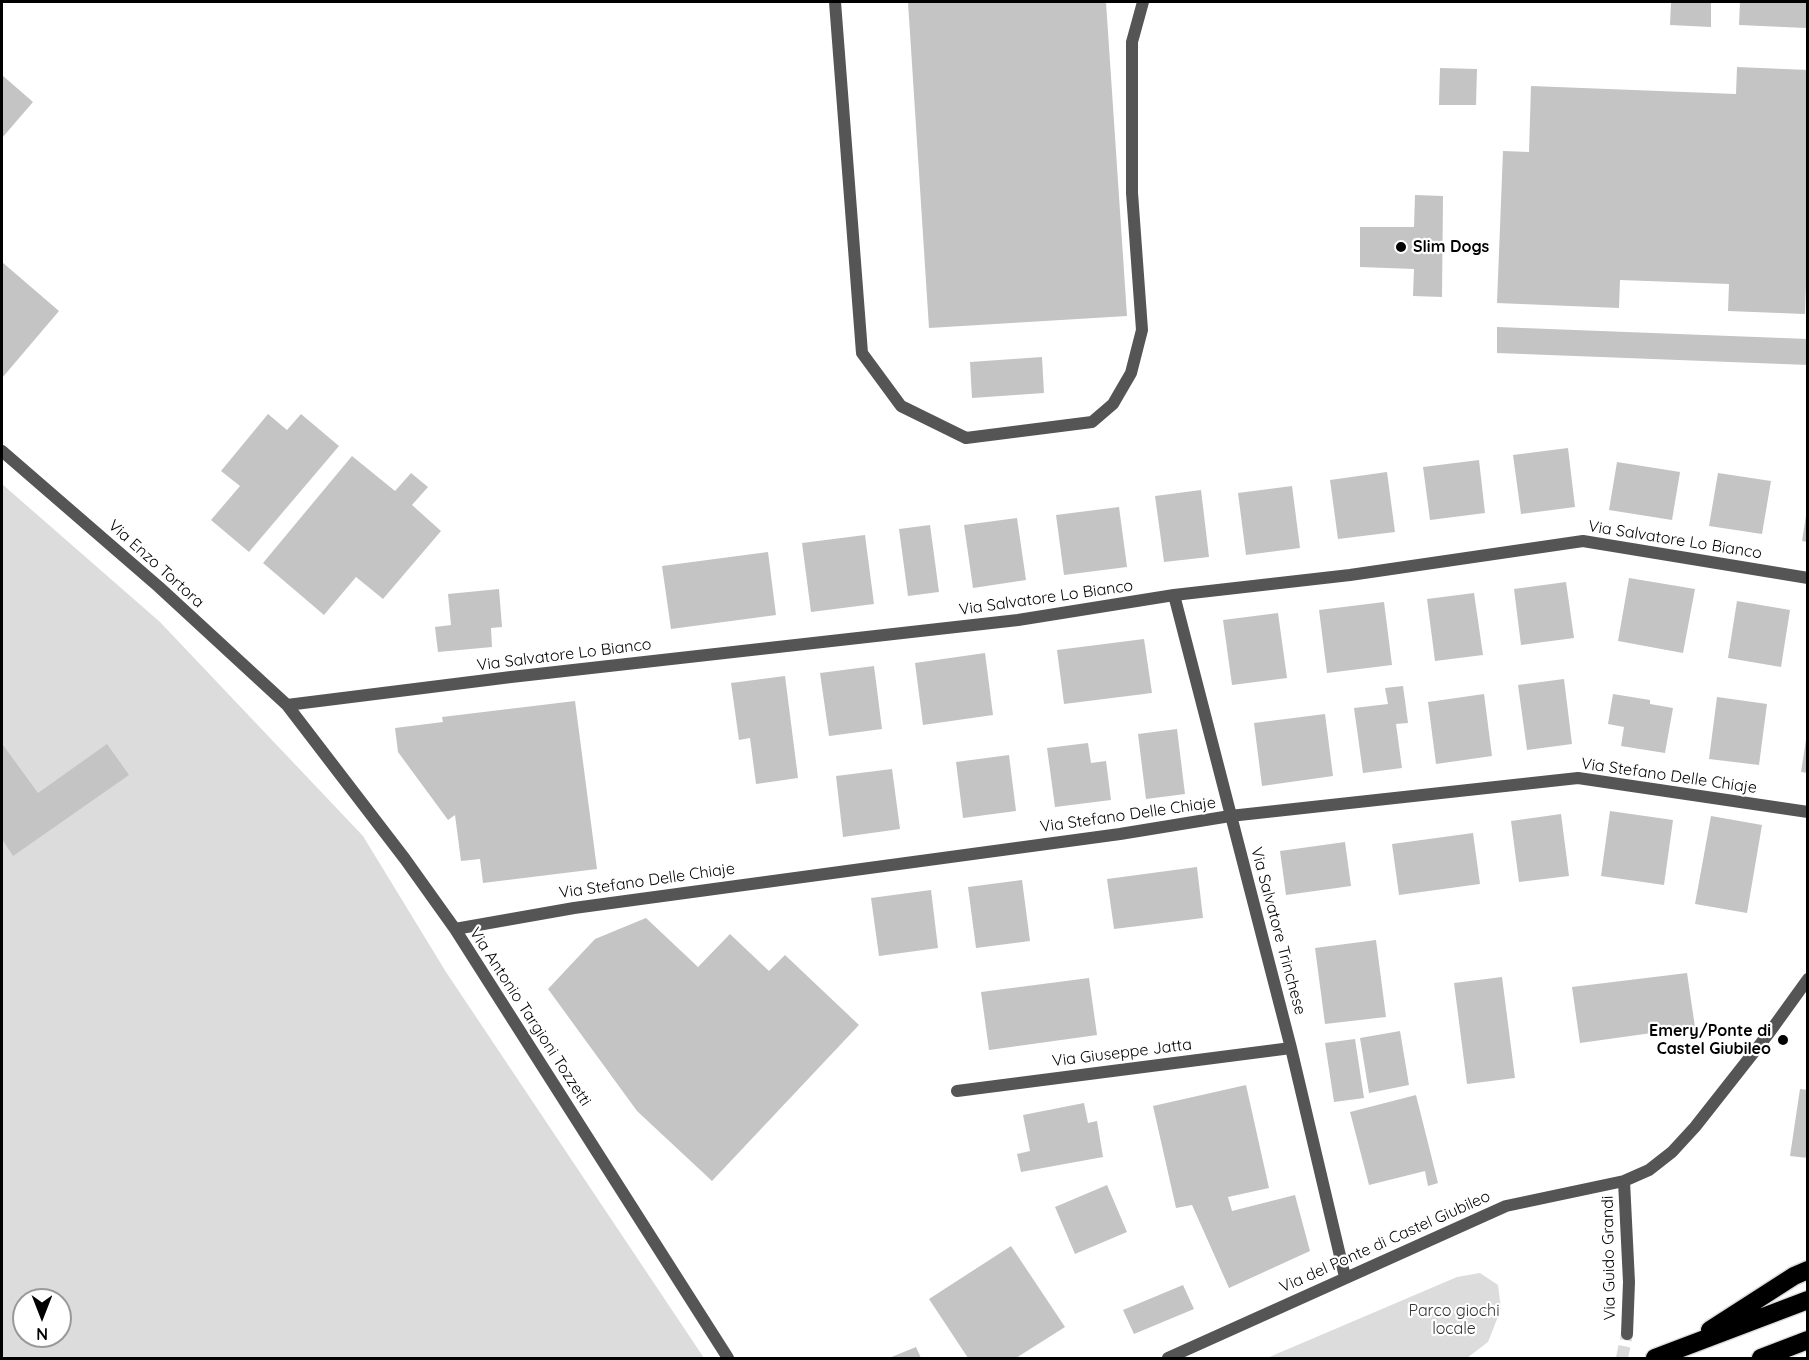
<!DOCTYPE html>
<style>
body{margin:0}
#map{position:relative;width:1809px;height:1360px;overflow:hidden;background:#fff;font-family:Quicksand,sans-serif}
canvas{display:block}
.frame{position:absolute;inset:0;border:3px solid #000;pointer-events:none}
.north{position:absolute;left:12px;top:1288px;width:60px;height:60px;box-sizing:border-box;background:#fff;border:2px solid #999;border-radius:50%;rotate:180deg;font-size:16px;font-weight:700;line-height:24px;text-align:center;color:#000}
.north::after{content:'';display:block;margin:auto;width:21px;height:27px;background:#000;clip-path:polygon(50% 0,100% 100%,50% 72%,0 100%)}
</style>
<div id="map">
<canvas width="1809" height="1360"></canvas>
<div class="frame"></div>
<div class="north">N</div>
</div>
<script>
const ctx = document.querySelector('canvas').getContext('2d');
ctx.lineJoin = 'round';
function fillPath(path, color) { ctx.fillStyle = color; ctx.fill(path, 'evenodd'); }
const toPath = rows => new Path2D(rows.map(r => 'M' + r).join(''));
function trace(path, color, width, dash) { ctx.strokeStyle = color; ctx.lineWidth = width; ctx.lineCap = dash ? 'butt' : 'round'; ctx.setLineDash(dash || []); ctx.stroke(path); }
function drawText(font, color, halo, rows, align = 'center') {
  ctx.font = font + ' Quicksand,sans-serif'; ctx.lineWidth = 4.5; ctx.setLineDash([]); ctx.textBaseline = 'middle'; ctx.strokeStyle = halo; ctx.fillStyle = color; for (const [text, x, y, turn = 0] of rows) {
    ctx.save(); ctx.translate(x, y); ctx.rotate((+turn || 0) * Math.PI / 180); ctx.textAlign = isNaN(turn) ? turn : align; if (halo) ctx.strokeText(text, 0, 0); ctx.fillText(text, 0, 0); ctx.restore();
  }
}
fillPath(toPath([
 [2,484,160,622,363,836,446,972,704,1358,2,1358],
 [24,1300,60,1300,60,1336,24,1336],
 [1480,1273,1498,1285,1501,1309,1488,1342,1467,1358,1267,1358,1457,1277]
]), '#dcdcdc');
fillPath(toPath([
 [908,2,1106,2,1127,316,929,328],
 [1671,2,1711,2,1711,27,1670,25],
 [1740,2,1807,2,1806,28,1739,25],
 [1737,67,1808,70,1808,284,1806,284,1805,314,1728,311,1729,284,1620,280,1619,308,1497,303,1503,151,1529,152,1531,86,1736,94],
 [1440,68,1477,69,1476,105,1439,105],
 [2,75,33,102,2,138],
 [1415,195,1443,196,1442,297,1413,296,1414,269,1360,267,1360,227,1414,227],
 [2,262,59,311,2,378],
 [1497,327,1808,339,1808,365,1497,353],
 [1042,357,1044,393,972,398,970,362],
 [268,414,287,430,301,414,339,446,249,552,211,520,240,486,221,471],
 [1568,448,1575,507,1521,514,1513,455],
 [352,456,395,491,411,473,428,487,412,505,441,531,383,599,356,577,324,615,263,563],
 [1479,460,1485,513,1430,520,1423,467],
 [1617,462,1680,472,1672,520,1609,510],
 [1387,472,1395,532,1338,539,1330,480],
 [1718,473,1771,481,1762,534,1709,526],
 [1292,486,1300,548,1246,555,1238,493],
 [1201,490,1209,557,1164,562,1155,496],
 [1119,507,1127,567,1064,575,1056,515],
 [1806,516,1808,516,1808,542,1802,541],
 [1017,518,1026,580,973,588,964,525],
 [930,525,939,592,908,596,899,529],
 [865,535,874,604,811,612,802,543],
 [768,552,776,615,671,629,662,566],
 [1629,578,1695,589,1683,653,1618,641],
 [1566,582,1574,638,1521,645,1514,589],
 [499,589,502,627,491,628,492,647,438,652,435,627,451,625,448,594],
 [1474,593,1483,655,1435,661,1427,599],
 [1737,601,1790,610,1781,667,1728,658],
 [1384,602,1392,665,1327,673,1319,610],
 [1278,613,1287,678,1232,685,1223,620],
 [1144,639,1152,693,1064,704,1057,650],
 [985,653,993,715,923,725,915,663],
 [874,666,882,729,829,736,820,673],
 [785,676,798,778,756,784,750,738,739,740,731,683],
 [1564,679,1572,744,1527,750,1518,685],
 [1403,686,1408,723,1396,724,1402,768,1363,773,1354,708,1388,704,1385,688],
 [1484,694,1492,756,1436,764,1428,702],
 [1613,694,1650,700,1650,704,1673,708,1665,753,1621,746,1624,727,1608,724],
 [1717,697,1767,704,1759,765,1709,759],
 [575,701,597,869,483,883,480,859,461,861,455,815,448,820,398,752,395,728,443,722,442,717],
 [1325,714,1333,776,1262,786,1254,723],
 [1177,729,1185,794,1146,799,1138,734],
 [1806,740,1808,740,1808,773,1801,772],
 [1088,743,1091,763,1106,761,1111,800,1055,807,1047,748],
 [107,744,129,775,13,856,2,839,2,746,3,745,38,793],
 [1009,755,1016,811,963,818,956,762],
 [892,769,900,829,843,837,836,776],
 [1610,811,1673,820,1664,885,1601,876],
 [1561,814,1569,876,1519,882,1511,821],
 [1711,816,1762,825,1747,913,1695,904],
 [1473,833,1480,884,1399,895,1392,844],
 [1345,842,1351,886,1286,895,1280,851],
 [1197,867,1203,918,1114,929,1107,879],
 [1022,880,1030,941,976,948,968,887],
 [931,890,938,948,879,956,871,898],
 [646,918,698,967,730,934,769,971,785,955,859,1025,712,1181,637,1111,548,989,595,939],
 [1376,940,1386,1017,1325,1024,1315,948],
 [1687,973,1695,1027,1580,1043,1572,987],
 [1502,977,1515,1078,1467,1084,1454,983],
 [1089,978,1097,1035,989,1050,981,992],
 [1400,1031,1409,1085,1369,1093,1360,1038],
 [1355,1039,1364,1098,1334,1102,1325,1043],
 [1246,1085,1269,1188,1228,1197,1232,1211,1295,1195,1310,1251,1229,1288,1192,1205,1176,1208,1153,1106],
 [1800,1089,1808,1090,1808,1158,1790,1156],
 [1416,1095,1438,1183,1428,1186,1425,1171,1369,1185,1350,1112],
 [1084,1103,1088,1123,1097,1121,1103,1157,1021,1172,1017,1154,1030,1151,1023,1115],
 [1107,1185,1127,1232,1075,1254,1055,1207],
 [1011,1246,1065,1327,1016,1358,968,1358,929,1299],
 [1183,1285,1194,1309,1134,1334,1123,1310],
 [916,1347,921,1358,889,1358]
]), '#c4c4c4');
trace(toPath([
 [1622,1358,1627,1334]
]), '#d9d9d9', 12, [12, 6]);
const highway = toPath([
 [1710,1330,1794,1276,1808,1270],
 [1655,1358,1808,1300],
 [1761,1358,1808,1340]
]);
trace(highway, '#dbdbdb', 21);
trace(toPath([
 [835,2,862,353,901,406,966,438,1092,422,1113,404,1131,373,1142,330,1132,193,1132,42,1143,2]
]), '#555', 12);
trace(toPath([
 [2,451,159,587,287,705,405,859,455,929,728,1358],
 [1174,595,1291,1048,1345,1277],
 [287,705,511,677,1018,620,1174,595,1350,575,1583,541,1808,578],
 [455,929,574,908,1120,834,1230,816,1578,778,1808,812],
 [957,1091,1291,1048],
 [1624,1181,1629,1282,1627,1334],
 [1168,1358,1506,1206,1624,1181,1649,1170,1672,1152,1695,1127,1769,1033,1808,979]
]), '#555', 12);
trace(highway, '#000', 18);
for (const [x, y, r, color] of [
 [1401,247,6,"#000"],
 [1783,1040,6,"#000"]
]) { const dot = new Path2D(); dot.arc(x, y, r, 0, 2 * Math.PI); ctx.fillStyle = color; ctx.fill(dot); trace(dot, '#fff', 2); }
drawText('bold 16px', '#000', '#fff', [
 ["Slim Dogs",1413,247],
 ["Emery/Ponte di",1771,1031,"right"],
 ["Castel Giubileo",1771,1049,"right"]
], 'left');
drawText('16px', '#000', '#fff', [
 ["Via Salvatore Lo Bianco",1675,540,9],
 ["Via Enzo Tortora",156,564,42],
 ["Via Salvatore Lo Bianco",1046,598,-8],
 ["Via Salvatore Lo Bianco",564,655,-7],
 ["Via Stefano Delle Chiaje",1669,776,8],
 ["Via Stefano Delle Chiaje",1128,815,-8],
 ["Via Stefano Delle Chiaje",647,881,-8],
 ["Via Salvatore Trinchese",1278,931,75],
 ["Via Antonio Targioni Tozzetti",530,1017,57],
 ["Via Giuseppe Jatta",1122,1053,-7],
 ["Via del Ponte di Castel Giubileo",1385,1242,-24],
 ["Via Guido Grandi",1609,1258,-91]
]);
drawText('16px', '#333', '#fff', [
 ["Parco giochi",1454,1311],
 ["locale",1454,1329]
]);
</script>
